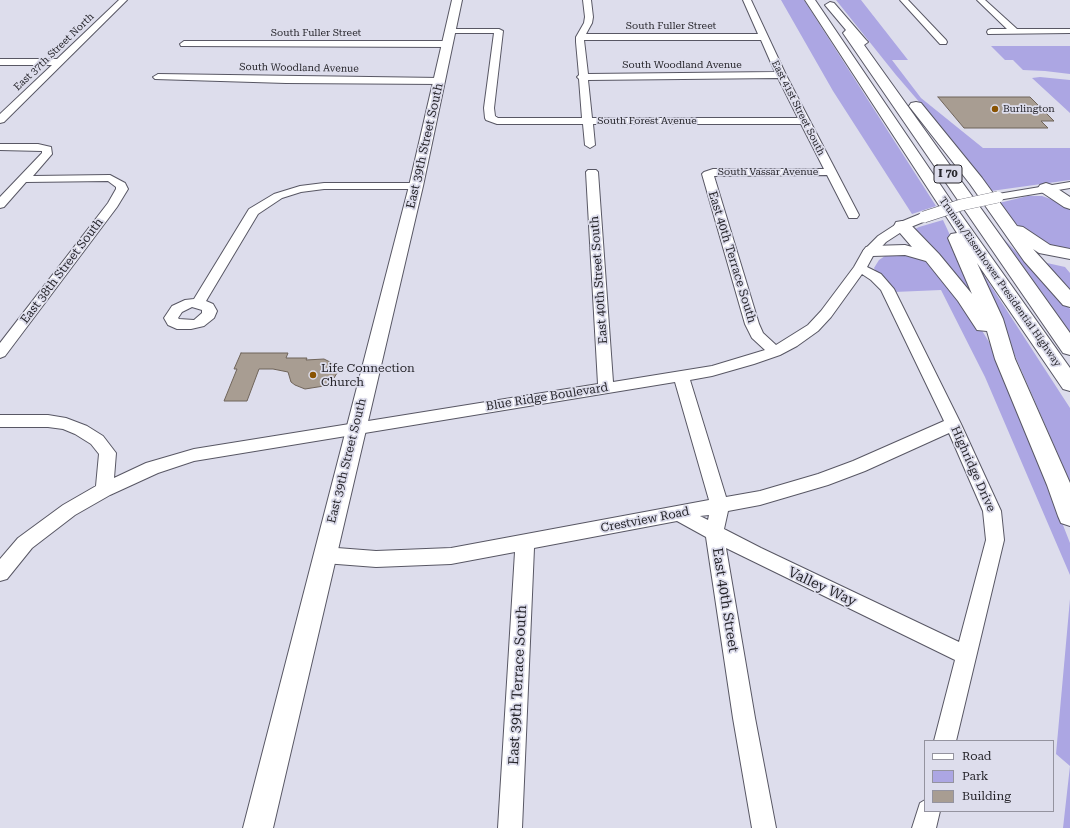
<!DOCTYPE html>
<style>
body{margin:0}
#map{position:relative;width:1070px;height:828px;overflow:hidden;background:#ddddec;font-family:"Roboto Serif",serif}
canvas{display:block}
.legend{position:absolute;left:924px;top:740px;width:130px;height:72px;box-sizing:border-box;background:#ddddec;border:1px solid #94939f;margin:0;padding:5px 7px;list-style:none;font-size:12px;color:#26252b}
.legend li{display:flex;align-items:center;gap:8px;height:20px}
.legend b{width:20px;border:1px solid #94939f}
</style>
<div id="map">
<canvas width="1070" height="828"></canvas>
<ul class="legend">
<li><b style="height:5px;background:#fff"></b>Road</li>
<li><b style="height:11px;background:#aca6e3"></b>Park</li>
<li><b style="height:11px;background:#a89d92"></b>Building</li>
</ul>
</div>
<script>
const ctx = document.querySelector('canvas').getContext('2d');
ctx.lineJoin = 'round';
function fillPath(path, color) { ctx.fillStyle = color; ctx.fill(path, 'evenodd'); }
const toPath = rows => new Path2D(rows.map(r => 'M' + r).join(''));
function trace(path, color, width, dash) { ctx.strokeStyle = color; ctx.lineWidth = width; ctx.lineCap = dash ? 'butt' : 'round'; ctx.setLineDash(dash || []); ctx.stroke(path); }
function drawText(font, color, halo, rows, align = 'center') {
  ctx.font = font + ' "Roboto Serif",serif'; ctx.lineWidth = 3.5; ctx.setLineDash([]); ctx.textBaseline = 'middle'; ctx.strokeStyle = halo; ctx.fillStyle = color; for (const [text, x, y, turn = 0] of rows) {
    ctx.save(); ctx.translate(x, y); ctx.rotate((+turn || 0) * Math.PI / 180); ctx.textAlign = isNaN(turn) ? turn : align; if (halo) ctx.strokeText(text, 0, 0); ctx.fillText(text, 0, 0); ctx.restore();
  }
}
fillPath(toPath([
 [781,0,804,0,936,206,912,214,833,91],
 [836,0,861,0,908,60,892,60,921,98,983,148,1070,148,1070,180,991,191,952,140,896,75],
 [991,46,1070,46,1070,74,1045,71,1023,70,1013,60,1005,60],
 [1040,77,1070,80,1070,113,1032,78],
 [1028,196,1042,196,1059,202,1070,209,1070,251,1044,244,1032,237,1014,222,999,203],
 [943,220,979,298,994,335,915,232,915,229,919,227],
 [1003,238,1070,309,1070,332],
 [902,254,921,258,929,263,973,316,989,342,1003,371,1070,543,1070,575,985,377,941,290,894,292,876,272,874,268,879,260,885,256],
 [1034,256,1047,263,1065,267,1070,273,1070,294],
 [978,266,1070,408,1070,482,995,310],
 [1070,599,1070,828,1063,828,1070,766,1056,754]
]), '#aca6e3');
const building = toPath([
 [938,97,1030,97,1054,121,1041,121,1048,128,964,128,938,97],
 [241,353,288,353,286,358,307,358,306,360,324,359,334,364,337,368,337,373,334,378,324,386,305,389,295,385,291,382,288,372,273,369,259,369,247,401,224,401,237,369,234,369,241,353]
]);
fillPath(building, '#a89d92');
trace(building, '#6f645a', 1);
const minor = toPath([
 [119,0,127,0,4,122,0,123,0,114,52,65,0,65,0,59,57,59,119,0],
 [583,0,591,0,593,17,592,23,586,34,758,34,743,0,751,0,786,75,859,215,857,218,849,218,827,175,714,176,759,324,763,333,776,345,808,325,821,311,854,267,863,251,878,236,898,223,920,214,928,214,930,217,928,220,906,229,886,242,873,256,867,267,881,274,894,289,961,424,1001,511,1004,540,956,741,934,741,955,660,726,548,755,718,776,828,752,828,733,718,706,537,677,521,534,548,522,828,498,828,515,552,451,564,376,567,324,563,317,561,315,555,317,549,324,547,376,551,451,548,709,500,675,382,194,461,158,473,110,495,75,515,32,548,7,579,0,581,0,559,18,538,63,505,96,486,99,454,91,444,75,434,63,429,48,427,0,427,0,415,48,415,66,418,87,426,103,436,116,453,114,478,146,463,194,449,598,384,586,172,588,170,596,170,598,172,613,382,712,366,765,350,752,338,745,324,702,174,704,172,713,169,824,169,801,124,593,124,595,145,590,148,585,145,583,124,497,124,486,120,485,118,484,108,494,33,448,33,447,31,448,29,499,29,503,31,494,108,495,116,498,118,582,118,579,79,577,77,579,75,576,42,576,37,584,23,585,17,583,0],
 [584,40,761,40,775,72,588,74,584,40],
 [778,78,798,118,592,118,588,80,778,78],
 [862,274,871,280,881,290,944,421,853,461,818,474,760,491,726,497,690,380,712,376,754,364,780,355,797,346,818,331,831,317,862,274],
 [949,433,983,511,986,540,959,642,761,548,724,529,728,511,760,505,828,485,865,471,949,433],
 [709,515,708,520,700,516,709,515],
 [900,0,908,0,946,40,947,42,946,44,940,44,900,0],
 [977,0,985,0,1017,29,1070,29,1070,33,988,34,987,32,988,30,991,29,1007,29,977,0],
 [184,41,448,41,452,44,448,47,181,46,180,44,184,41],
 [158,74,440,78,445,81,440,84,286,83,155,79,153,77,158,74],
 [0,144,38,144,51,147,52,154,33,176,110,175,125,183,128,189,117,207,5,356,0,358,0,343,108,203,116,189,116,187,108,181,26,182,4,207,0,208,0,197,42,153,42,151,0,150,0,144],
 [1070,182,1070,188,998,200,994,199,992,197,994,195,998,194,1070,182],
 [324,183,416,183,420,184,422,186,420,188,416,189,324,189,301,192,282,198,258,214,206,301,213,304,217,311,214,318,204,326,191,329,177,329,168,325,164,318,172,306,185,300,194,299,249,209,274,194,300,186,324,183],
 [192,307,202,310,202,313,194,320,179,319,178,318,182,312,192,307],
 [925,800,925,811,940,811,936,828,912,828,920,803,925,800]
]);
const major = toPath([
 [452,0,462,0,423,186,273,828,243,828,409,186,452,0]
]);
const highway = toPath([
 [805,0,815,0,950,199,1070,368,1070,391,1063,389,977,263,1003,319,1015,359,1070,483,1070,526,1061,523,1058,516,1047,485,995,359,987,331,977,330,958,301,926,261,905,255,872,256,866,255,863,251,866,247,872,246,905,245,912,247,894,226,896,222,902,221,908,222,939,254,972,294,948,238,951,234,957,233,805,0],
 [830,2,834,3,866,40,868,42,864,45,1070,333,1070,355,1063,353,843,33,846,30,825,5,830,2],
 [916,102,921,103,982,178,1017,226,1023,227,1050,245,1070,249,1070,259,1039,253,1033,249,1070,290,1070,307,1063,305,1024,261,970,184,909,106,911,103,916,102],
 [1046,183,1052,185,1070,197,1070,209,1064,207,1040,191,1038,188,1040,185,1046,183]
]);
trace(minor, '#585764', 2);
trace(major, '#585764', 2);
trace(highway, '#585764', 2);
fillPath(minor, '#fff');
fillPath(major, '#fff');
fillPath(highway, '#fff');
const minorBridge = toPath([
 [924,217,961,205,998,197]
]);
trace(minorBridge, '#585764', 12, []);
trace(minorBridge, '#fff', 11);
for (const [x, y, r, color] of [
 [995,109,4,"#895302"],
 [313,375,4,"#895302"]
]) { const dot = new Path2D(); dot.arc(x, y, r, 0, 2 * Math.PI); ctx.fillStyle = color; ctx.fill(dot); trace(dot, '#ddddec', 1.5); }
drawText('10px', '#26252b', '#ddddec', [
 ["South Fuller Street",671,26],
 ["South Fuller Street",316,33],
 ["East 37th Street North",54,52,-44],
 ["South Woodland Avenue",682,65],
 ["South Woodland Avenue",299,68,1],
 ["East 41st Street South",798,108,63],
 ["South Forest Avenue",647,121],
 ["South Vassar Avenue",768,172],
 ["Truman/Eisenhower Presidential Highway",1000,282,55]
]);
drawText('10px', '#26252b', '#ddddec', [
 ["Burlington",1003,109]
], 'left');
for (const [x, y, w] of [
 [948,174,28]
]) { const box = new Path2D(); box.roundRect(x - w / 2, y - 9, w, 18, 3); ctx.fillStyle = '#ddddec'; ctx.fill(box); trace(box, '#26252b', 1); }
drawText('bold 11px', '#26252b', null, [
 ["I 70",948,174]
]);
drawText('12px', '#26252b', '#ddddec', [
 ["East 39th Street South",425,146,-77],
 ["East 40th Terrace South",732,257,73],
 ["East 38th Street South",62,271,-53],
 ["East 40th Street South",599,280,-94],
 ["Blue Ridge Boulevard",547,397,-9],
 ["East 39th Street South",347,461,-76],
 ["Highridge Drive",973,469,66],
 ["Crestview Road",645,520,-11]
]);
drawText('12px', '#26252b', '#ddddec', [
 ["Life Connection",321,368],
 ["Church",321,382]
], 'left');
drawText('14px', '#26252b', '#ddddec', [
 ["Valley Way",822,587,25],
 ["East 40th Street",725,600,81],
 ["East 39th Terrace South",518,685,-87]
]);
</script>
